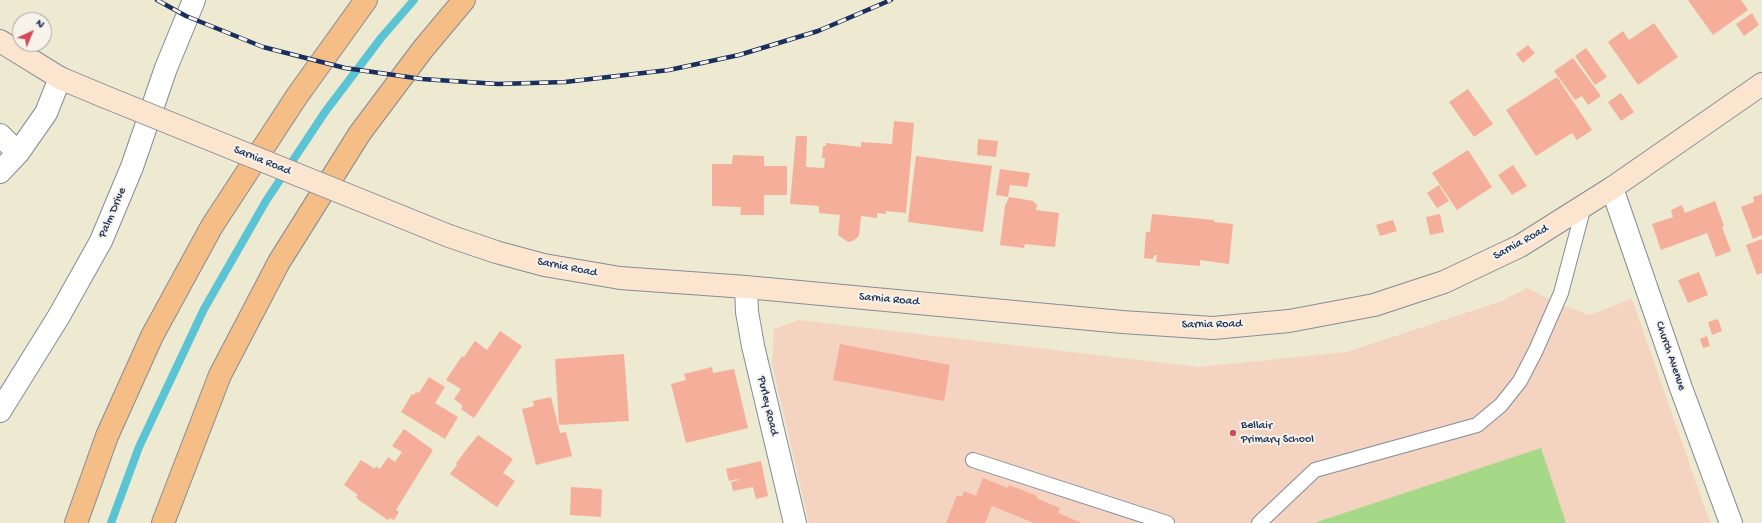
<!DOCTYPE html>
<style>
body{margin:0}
#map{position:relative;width:1762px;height:523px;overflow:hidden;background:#eee9d1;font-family:"Gochi Hand",sans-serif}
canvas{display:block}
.north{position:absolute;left:12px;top:12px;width:40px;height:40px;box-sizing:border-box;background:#f7f3e8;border:1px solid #9fa5b1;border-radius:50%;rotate:44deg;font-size:11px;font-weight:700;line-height:16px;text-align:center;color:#1b2f5e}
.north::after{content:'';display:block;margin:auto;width:14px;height:18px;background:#d1495b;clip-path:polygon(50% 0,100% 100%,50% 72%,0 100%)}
</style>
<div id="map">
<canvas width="1762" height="523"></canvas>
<div class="north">N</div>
</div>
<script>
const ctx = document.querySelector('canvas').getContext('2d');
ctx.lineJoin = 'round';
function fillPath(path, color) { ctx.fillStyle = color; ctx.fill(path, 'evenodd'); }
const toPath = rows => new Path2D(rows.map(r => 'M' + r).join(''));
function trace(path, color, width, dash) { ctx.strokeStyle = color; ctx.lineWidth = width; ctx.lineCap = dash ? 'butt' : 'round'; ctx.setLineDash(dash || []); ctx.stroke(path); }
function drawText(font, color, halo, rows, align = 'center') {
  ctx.font = font + ' "Gochi Hand",sans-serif'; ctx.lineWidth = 4; ctx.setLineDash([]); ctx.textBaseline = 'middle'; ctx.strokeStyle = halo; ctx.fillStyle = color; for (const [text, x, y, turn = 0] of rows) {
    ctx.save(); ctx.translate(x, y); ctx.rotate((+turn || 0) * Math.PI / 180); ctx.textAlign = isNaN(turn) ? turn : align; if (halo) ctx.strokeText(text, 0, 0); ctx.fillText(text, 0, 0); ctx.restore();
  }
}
fillPath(toPath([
 [1527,288,1557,303,1589,315,1632,299,1710,523,809,523,772,364,774,329,799,320,1199,367,1347,352,1502,301]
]), '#f4d3c0');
fillPath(toPath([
 [1541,448,1566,523,1316,523,1317,522]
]), '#a5d988');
trace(toPath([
 [111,523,139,447,204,309,266,201,325,112,381,38,414,0]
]), '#5ac4d5', 8);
fillPath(toPath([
 [1688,0,1741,0,1748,10,1713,35],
 [1752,13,1759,25,1744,36,1736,24],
 [1654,23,1678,57,1638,85,1608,42,1623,31,1629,40],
 [1528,45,1535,53,1523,63,1516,54],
 [1586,48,1607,77,1595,85,1575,56],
 [1573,58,1601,96,1588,105,1582,96,1575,100,1554,71],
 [1557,77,1592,130,1577,140,1572,133,1536,156,1506,110],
 [1468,89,1493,124,1474,137,1449,102],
 [1621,93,1634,112,1621,121,1608,102],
 [894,121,914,123,906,213,886,211,886,214,877,213,877,218,861,216,859,236,853,241,848,242,838,235,840,215,819,213,819,206,790,204,796,136,807,136,806,167,824,168,825,158,822,158,823,146,826,146,826,143,861,147,861,142,892,144],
 [978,139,998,141,996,157,977,155],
 [1468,150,1492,187,1457,210,1432,173],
 [733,155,764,156,764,166,787,166,787,195,764,195,764,215,740,215,741,207,712,206,712,164,732,164],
 [916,156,992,166,983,232,908,222],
 [1513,165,1527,186,1512,195,1498,175],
 [1000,169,1030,173,1027,187,1010,185,1008,197,996,195],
 [1439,185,1449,201,1437,208,1427,193],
 [1762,194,1762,235,1753,239,1741,207,1754,202,1753,197],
 [1009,197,1034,201,1034,203,1037,204,1036,210,1059,213,1055,247,1025,244,1024,248,1000,245,1005,206],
 [1715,201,1724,226,1722,227,1731,251,1716,257,1707,233,1661,250,1652,224,1673,217,1671,210,1682,205,1685,213],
 [1152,214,1214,220,1214,222,1233,224,1229,264,1200,260,1200,266,1156,262,1157,255,1154,255,1153,259,1144,258,1146,232,1150,232],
 [1440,214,1444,232,1430,235,1426,217],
 [1393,220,1397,231,1380,236,1376,225],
 [1762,239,1762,273,1757,275,1746,245],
 [1699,272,1708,295,1688,303,1678,280],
 [1718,319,1722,331,1712,335,1708,322],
 [500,331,522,346,474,418,461,409,463,406,454,399,461,389,446,380,462,356,464,357,475,341,487,350],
 [1707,336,1710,346,1703,348,1700,339],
 [840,344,950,365,944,401,833,380],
 [624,354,629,421,559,425,555,359],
 [712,367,713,373,734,369,748,428,686,443,671,384,686,380,684,374],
 [429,377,445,387,435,403,458,417,445,439,401,412,412,394,414,395,416,392,419,393],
 [551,397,560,433,566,432,572,456,536,465,522,409,534,406,533,401],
 [404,429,433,450,396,510,399,512,394,520,390,518,388,520,359,500,356,497,358,495,344,485,361,460,375,469,376,466,380,469,388,457,395,462,402,452,392,446],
 [478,435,513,459,503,473,515,481,497,507,450,474,457,465,456,463],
 [761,461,768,496,756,499,753,487,733,491,731,482,739,480,738,479,729,481,726,469],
 [983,478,1008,488,1009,485,1037,496,1036,498,1060,508,1058,513,1082,523,1034,523,992,506,985,523,946,523,957,495,962,497,964,491,976,496],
 [571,487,602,489,601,517,570,515]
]), '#f5ae9a');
const service = toPath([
 [973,460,1167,523],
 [1259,523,1315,470,1477,425,1501,405,1520,381,1536,350,1561,293,1584,206]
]);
const minor = toPath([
 [0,135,18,153],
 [0,172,18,153,46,113,60,78],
 [1612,188,1681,388,1731,523],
 [746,287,747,312,753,346,795,523],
 [0,411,59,316,101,241,132,167,166,68,194,0]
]);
const secondary = toPath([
 [0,41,60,78,103,96],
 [449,236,496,252,544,265,620,278,746,287,1122,322,1213,328,1289,321,1374,305,1444,282,1520,246,1612,188,1762,84]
]);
const motorway = toPath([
 [76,523,107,436,152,336,212,226,297,96,366,0],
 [163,523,220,375,279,262,360,133,423,49,464,0]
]);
trace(service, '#848c98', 16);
trace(minor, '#848c98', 24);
trace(secondary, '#848c98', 24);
trace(motorway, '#848c98', 24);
trace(service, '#fff', 14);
trace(minor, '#fff', 22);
trace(secondary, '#fbe5cf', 22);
trace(motorway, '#f6be87', 22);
const rail = toPath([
 [157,0,186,16,263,47,345,68,422,79,498,84,565,82,669,70,739,55,818,31,891,0]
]);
trace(rail, '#1b2f5e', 4.5);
trace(rail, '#f7f3e8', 3, [9]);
const secondaryBridge = toPath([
 [103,96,449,236]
]);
trace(secondaryBridge, '#848c98', 24, []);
trace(secondaryBridge, '#fbe5cf', 22);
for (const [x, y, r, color] of [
 [1233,433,4,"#d1495b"]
]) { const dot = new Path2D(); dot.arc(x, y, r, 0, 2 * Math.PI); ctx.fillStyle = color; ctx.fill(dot); trace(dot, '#f7f3e8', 1.5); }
drawText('12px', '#1b2f5e', '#f7f3e8', [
 ["Sarnia Road",262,161,22],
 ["Palm Drive",113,213,-67],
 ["Sarnia Road",1521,243,-29],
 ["Sarnia Road",567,268,11],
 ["Sarnia Road",889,300,5],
 ["Sarnia Road",1212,325,-1],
 ["Church Avenue",1670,356,71],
 ["Purley Road",767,406,77]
]);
drawText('12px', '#1b2f5e', '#f7f3e8', [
 ["Bellair",1241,426],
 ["Primary School",1241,440]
], 'left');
</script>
